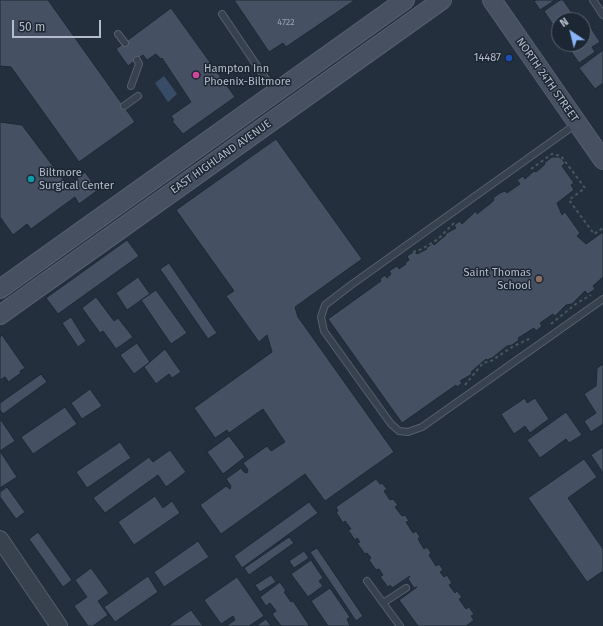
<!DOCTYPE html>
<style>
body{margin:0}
#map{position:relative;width:603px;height:626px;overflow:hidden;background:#242f3e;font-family:"Fira Sans",sans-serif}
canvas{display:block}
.north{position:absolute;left:551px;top:12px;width:40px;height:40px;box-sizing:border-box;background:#1d2633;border:1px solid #59626f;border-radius:50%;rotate:325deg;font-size:11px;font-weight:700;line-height:16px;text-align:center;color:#b4bcc9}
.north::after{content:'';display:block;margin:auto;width:14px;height:18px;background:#8ab4f8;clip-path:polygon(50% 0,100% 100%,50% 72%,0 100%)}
.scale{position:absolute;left:12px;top:20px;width:89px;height:18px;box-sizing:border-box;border:2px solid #b4bcc9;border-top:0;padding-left:5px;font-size:12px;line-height:14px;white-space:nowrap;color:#b4bcc9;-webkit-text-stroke:3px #1d2633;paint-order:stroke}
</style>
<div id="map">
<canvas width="603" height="626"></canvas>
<div class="north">N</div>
<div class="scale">50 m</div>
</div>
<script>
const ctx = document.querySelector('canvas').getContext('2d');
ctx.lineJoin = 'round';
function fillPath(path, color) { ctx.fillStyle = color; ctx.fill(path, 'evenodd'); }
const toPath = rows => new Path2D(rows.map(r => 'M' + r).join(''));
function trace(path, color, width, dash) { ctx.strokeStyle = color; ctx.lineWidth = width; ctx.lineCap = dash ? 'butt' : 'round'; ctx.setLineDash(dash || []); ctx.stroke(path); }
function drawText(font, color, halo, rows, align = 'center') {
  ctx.font = font + ' "Fira Sans",sans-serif'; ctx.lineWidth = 3; ctx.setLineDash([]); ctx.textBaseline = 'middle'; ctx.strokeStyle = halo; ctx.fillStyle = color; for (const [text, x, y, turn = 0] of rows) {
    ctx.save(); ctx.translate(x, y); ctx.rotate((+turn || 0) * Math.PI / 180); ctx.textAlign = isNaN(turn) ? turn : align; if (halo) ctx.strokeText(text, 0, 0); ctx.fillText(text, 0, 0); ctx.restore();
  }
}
fillPath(toPath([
 [164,76,177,94,168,102,155,83]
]), '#394c67');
const building = toPath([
 [0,0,48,0,135,122,79,162,11,67,0,66,0,0],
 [234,0,355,0,286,47,283,43,269,52,234,0],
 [536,0,555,0,540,10,534,1,536,0],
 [560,0,563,0,577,20,559,20,559,34,544,11,560,0],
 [171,8,235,97,183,134,172,121,174,120,171,116,191,102,162,58,161,59,156,54,147,60,143,55,128,66,116,49,171,8],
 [587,22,600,42,592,47,595,52,579,63,566,44,583,44,583,25,587,22],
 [603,50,603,83,595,89,579,68,603,50],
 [0,122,22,125,68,186,85,172,98,190,79,204,75,197,31,229,27,224,13,235,0,217,0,122],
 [276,139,362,259,295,307,298,317,394,452,325,501,305,474,221,534,200,505,226,486,230,489,231,486,226,479,241,468,244,472,247,473,248,470,243,463,267,446,271,451,285,442,263,409,229,433,227,430,215,438,194,408,272,352,267,335,259,342,226,296,234,291,176,210,276,139],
 [552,157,559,157,562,159,565,163,562,166,574,183,571,185,574,190,557,203,562,215,565,212,580,233,577,236,586,244,603,232,603,277,593,286,595,289,588,294,585,291,572,304,566,305,555,316,553,314,540,323,542,326,536,331,534,328,518,338,519,340,512,345,507,346,492,358,487,360,486,359,471,372,472,374,460,381,462,383,457,387,456,385,402,423,328,319,381,281,380,279,385,275,387,278,391,274,389,271,397,266,399,269,406,264,405,263,409,260,407,256,415,251,417,254,427,249,426,248,433,243,434,245,446,235,445,234,456,228,454,225,460,221,462,224,476,211,477,214,491,203,494,200,493,198,500,193,505,191,507,193,520,184,517,180,523,176,525,179,534,171,536,172,542,167,545,164,544,163,552,157],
 [127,240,139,256,58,314,46,298,127,240],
 [169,263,217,333,208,339,160,269,169,263],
 [138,277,150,294,127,310,116,293,138,277],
 [156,290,187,333,171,344,141,300,156,290],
 [96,297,114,321,118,318,133,337,116,349,103,331,100,333,82,308,96,297],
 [71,317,86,341,78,347,62,323,71,317],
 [2,335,25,368,20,371,21,373,0,388,0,385,1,386,8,381,5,377,0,380,0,337,2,335],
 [137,343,150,362,134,374,120,355,137,343],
 [165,349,181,372,172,378,169,374,156,384,144,367,165,349],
 [603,364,603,424,591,432,584,421,596,413,584,394,596,386,597,368,603,364],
 [41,374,47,382,3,414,0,410,0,403,41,374],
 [90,389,102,406,82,419,71,403,90,389],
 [525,398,527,403,535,398,549,419,530,433,525,426,514,434,501,414,525,398],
 [65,407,77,424,33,454,21,437,65,407],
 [566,412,582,435,569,443,566,439,540,458,527,440,566,412],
 [1,420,15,441,0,451,0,421,1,420],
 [229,436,245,457,223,474,207,452,229,436],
 [120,442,131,458,87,488,76,472,120,442],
 [603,447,603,473,591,455,603,447],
 [170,450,186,472,166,487,158,475,105,513,93,498,149,457,153,462,170,450],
 [0,451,17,477,0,488,0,451],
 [584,459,597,477,568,498,603,549,603,571,587,582,528,498,584,459],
 [376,479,380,484,382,483,387,489,384,491,390,500,393,499,398,505,395,507,402,516,405,515,409,521,406,522,413,533,416,531,420,537,418,539,424,549,427,547,431,553,429,555,436,566,439,564,443,570,440,572,444,577,447,575,452,583,449,585,455,593,457,591,462,597,459,599,466,609,469,607,474,614,471,616,474,620,466,626,418,626,399,600,417,587,414,588,408,579,410,576,392,588,390,585,388,587,380,577,383,575,379,569,376,570,369,560,371,558,367,553,365,554,357,543,360,542,357,538,355,540,348,530,351,529,345,521,343,523,336,512,338,511,336,507,376,479],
 [7,487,25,512,16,519,0,497,0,492,7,487],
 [155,496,163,508,172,501,180,513,134,545,118,522,155,496],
 [309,502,318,513,242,568,234,556,309,502],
 [38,532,72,580,63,587,29,539,38,532],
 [289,537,294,543,249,575,244,568,289,537],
 [198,541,209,557,164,587,154,572,198,541],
 [317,548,363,616,356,621,310,552,317,548],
 [304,551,309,558,294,568,289,561,304,551],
 [311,560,323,578,319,581,323,586,308,597,291,574,311,560],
 [91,568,109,593,98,601,108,615,93,626,88,626,74,606,87,597,75,580,91,568],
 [271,575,276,582,260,592,255,585,271,575],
 [148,576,158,592,115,622,104,607,148,576],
 [237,577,264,616,249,626,226,626,235,620,233,616,221,624,204,600,237,577],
 [280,582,286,591,284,592,291,602,293,601,309,625,308,626,281,626,272,614,276,611,270,603,266,606,260,597,280,582],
 [330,588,350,617,347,619,350,626,328,626,311,601,330,588],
 [191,610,203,626,168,626,191,610],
 [266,619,271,626,256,626,266,619]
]);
fillPath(building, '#455162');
trace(building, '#1f2835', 1);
const service = toPath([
 [593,0,603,15],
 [222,14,274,91],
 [118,34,125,43],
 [131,86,139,64,137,60],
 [124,106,138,96],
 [576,124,351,285,325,305,321,317,324,331,391,424,399,431,408,432,422,427,603,299],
 [367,581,400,626],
 [383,603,406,588]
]);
const tertiary = toPath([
 [0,539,59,626]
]);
const secondary = toPath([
 [492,0,603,160],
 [0,289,405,0],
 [0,315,442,0]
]);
trace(service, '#565f6c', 8);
trace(tertiary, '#565f6c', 18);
trace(secondary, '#565f6c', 20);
trace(toPath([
 [531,169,552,154,561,156,585,188,569,200,594,234,603,228],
 [413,252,422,249,438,239,454,223],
 [551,324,577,303,591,295],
 [465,385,483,363,491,361,512,347,531,338]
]), '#44595c', 2, [3, 3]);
trace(service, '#38414e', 6);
trace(tertiary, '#38414e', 16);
trace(secondary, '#465061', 18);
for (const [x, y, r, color] of [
 [509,58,4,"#1a4fb4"],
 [196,75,4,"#d1479c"],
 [31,179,4,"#0f9aa8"],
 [539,279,4,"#8d6e63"]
]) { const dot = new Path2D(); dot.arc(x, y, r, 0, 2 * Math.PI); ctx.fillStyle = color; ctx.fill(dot); trace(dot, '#1d2633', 1.5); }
drawText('9px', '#98a1af', null, [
 ["4722",286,22]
]);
drawText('11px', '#b4bcc9', '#1d2633', [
 ["14487",501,58],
 ["Hampton Inn",204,69,"left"],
 ["Phoenix-Biltmore",204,82,"left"],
 ["Biltmore",39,173,"left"],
 ["Surgical Center",39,186,"left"],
 ["Saint Thomas",531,273],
 ["School",531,286]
], 'right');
drawText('11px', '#b4bcc9', '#1d2633', [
 ["NORTH 24TH STREET",547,80,55],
 ["EAST HIGHLAND AVENUE",221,157,-35]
]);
</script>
